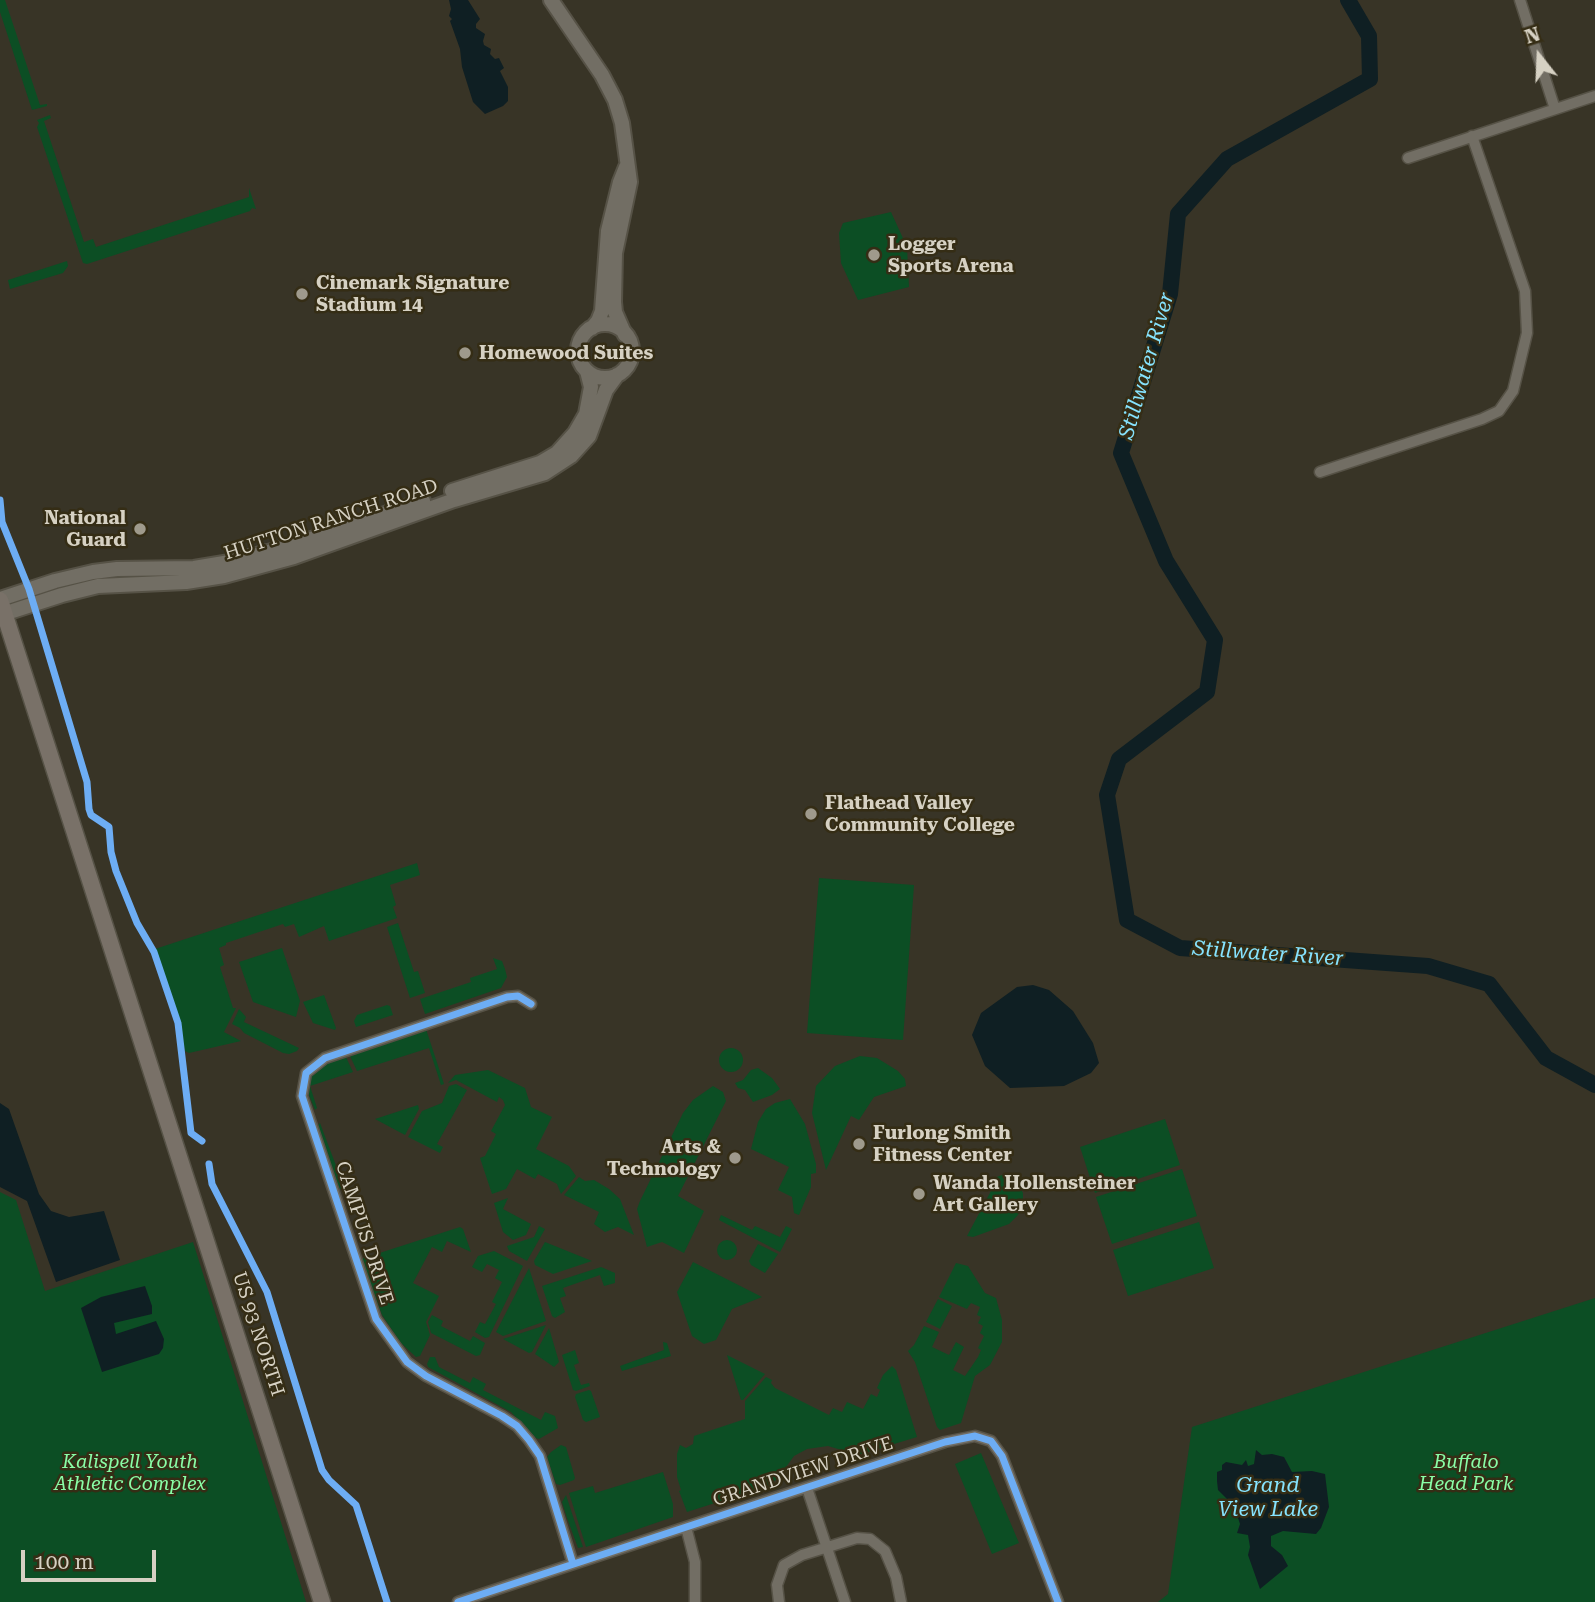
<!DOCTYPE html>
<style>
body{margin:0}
#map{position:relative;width:1595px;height:1602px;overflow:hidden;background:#383426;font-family:"Roboto Serif",serif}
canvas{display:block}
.north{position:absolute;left:1504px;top:21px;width:70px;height:70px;-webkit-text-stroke:5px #352d15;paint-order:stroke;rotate:342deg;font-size:19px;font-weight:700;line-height:28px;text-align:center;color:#d6d1c3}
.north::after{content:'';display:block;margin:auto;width:24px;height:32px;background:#d6d1c3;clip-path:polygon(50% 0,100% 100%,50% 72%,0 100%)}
.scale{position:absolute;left:21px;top:1550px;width:135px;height:32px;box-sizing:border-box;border:4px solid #d6d1c3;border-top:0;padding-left:9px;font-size:21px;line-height:24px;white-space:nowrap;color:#d6d1c3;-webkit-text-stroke:5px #352d15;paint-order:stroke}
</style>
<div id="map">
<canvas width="1595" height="1602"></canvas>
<div class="north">N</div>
<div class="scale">100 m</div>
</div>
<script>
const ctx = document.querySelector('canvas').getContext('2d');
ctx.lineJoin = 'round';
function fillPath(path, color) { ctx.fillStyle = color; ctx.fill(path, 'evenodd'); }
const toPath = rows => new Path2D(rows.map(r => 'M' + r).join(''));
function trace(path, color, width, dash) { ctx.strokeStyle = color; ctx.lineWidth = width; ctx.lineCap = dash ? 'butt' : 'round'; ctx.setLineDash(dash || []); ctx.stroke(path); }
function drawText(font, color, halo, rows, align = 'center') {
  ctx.font = font + ' "Roboto Serif",serif'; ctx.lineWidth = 5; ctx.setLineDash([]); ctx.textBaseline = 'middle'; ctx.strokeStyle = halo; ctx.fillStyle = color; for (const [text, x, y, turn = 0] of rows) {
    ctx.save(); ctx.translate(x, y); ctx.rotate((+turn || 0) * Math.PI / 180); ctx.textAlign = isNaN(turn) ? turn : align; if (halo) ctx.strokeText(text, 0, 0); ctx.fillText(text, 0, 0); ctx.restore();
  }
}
fillPath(toPath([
 [0,0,5,0,40,105,47,104,47,106,32,110,0,12],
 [50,115,51,118,44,121,84,242,93,239,96,247,249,197,249,188,256,209,252,208,250,211,87,264,83,263,37,127,39,123,37,120],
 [891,212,907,247,909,287,858,300,841,263,839,233,843,223],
 [67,261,68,266,63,273,10,289,8,280],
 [417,863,420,875,390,885,396,905,393,907,397,918,329,941,324,926,299,937,294,924,285,927,283,924,226,943,226,945,219,948,224,965,220,967,233,1008,236,1008,224,1032,241,1041,189,1053,185,1051,176,1008,155,949],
 [819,878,914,885,903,1040,807,1033],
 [398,923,414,972,418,971,425,993,410,998,387,927],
 [282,948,300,1001,296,1017,253,1002,239,962],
 [493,958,502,961,505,969,507,977,501,988,425,1014,420,999,471,982,470,978,497,969],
 [324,995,336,1028,335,1030,313,1023,303,1002],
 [387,1005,390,1006,393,1015,356,1027,354,1021,357,1015],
 [239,1009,246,1017,244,1022,299,1048,297,1051,289,1054,283,1053,244,1033,240,1028,232,1024],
 [426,1029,444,1084,441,1085,429,1048,357,1071,349,1054],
 '719 1060a12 12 0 1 1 24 0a12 12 0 1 1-24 0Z',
 [345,1055,353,1072,310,1086,317,1108,315,1110,307,1090,310,1074,325,1062],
 [860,1056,877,1058,898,1071,905,1079,906,1086,874,1097,859,1120,851,1116,826,1170,812,1113,816,1086,835,1066],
 [758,1068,772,1078,780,1089,772,1095,753,1102,745,1090,738,1088,735,1083,743,1080,751,1070],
 [488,1070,525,1088,531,1107,552,1117,536,1149,569,1166,576,1176,561,1194,557,1184,538,1174,535,1179,517,1169,506,1189,492,1194,480,1158,485,1156,496,1134,491,1131,505,1105,503,1100,499,1097,497,1102,456,1080,448,1083,455,1075],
 [456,1084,467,1090,437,1144,443,1147,440,1153,408,1137,422,1111,442,1103,449,1086],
 [713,1086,723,1092,726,1101,678,1196,704,1211,684,1253,662,1242,647,1247,637,1209,640,1201,683,1113,693,1100],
 [790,1099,805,1124,816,1164,816,1173,811,1174,811,1187,799,1215,794,1213,792,1197,778,1190,789,1167,751,1149,758,1122,766,1109,775,1103],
 [418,1105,419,1109,405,1135,375,1119],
 [1165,1119,1180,1165,1095,1193,1080,1147],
 [320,1123,344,1187,341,1189,339,1188,318,1125],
 [1182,1169,1197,1216,1112,1244,1096,1197],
 [1002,1175,1009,1175,1015,1179,1023,1193,1023,1203,1018,1215,1009,1224,973,1237,967,1236,991,1191,985,1187,989,1180],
 [579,1177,585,1181,594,1180,609,1189,620,1199,634,1235,618,1227,605,1232,594,1224,599,1212,564,1195],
 [0,1192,16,1200,45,1291,193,1242,306,1602,0,1602],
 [508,1198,503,1209,531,1224,526,1235,513,1240,503,1232,494,1203],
 [721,1215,752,1230,755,1226,780,1237,786,1226,792,1229,780,1252,719,1220],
 [1199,1222,1214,1268,1128,1296,1113,1250],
 [539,1226,545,1229,527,1261,509,1251,507,1246,534,1237],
 [460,1227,463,1229,471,1252,447,1241,442,1252,432,1247,413,1283,439,1296,426,1322,430,1335,420,1356,416,1357,401,1343,382,1315,361,1259],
 '717 1250a10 10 0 1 1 20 0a10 10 0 1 1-20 0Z',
 [545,1242,592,1261,553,1274,535,1265,534,1261],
 [758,1244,778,1254,765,1273,751,1265,749,1261],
 [494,1251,523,1266,489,1337,485,1338,475,1332,480,1322,485,1324,496,1304,492,1302,502,1282,495,1278,499,1270,487,1264,482,1272,472,1267,478,1256],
 [693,1262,762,1297,732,1309,716,1340,704,1344,692,1336,677,1292],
 [956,1263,968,1266,985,1293,996,1298,1002,1320,1002,1342,990,1365,975,1376,961,1423,940,1430,937,1427,915,1362,908,1351,914,1345,924,1326,939,1332,932,1347,949,1355,956,1342,964,1347,953,1370,965,1376,978,1357,981,1350,978,1348,984,1336,980,1333,983,1326,978,1323,981,1317,977,1315,980,1307,971,1303,967,1309,939,1297],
 [601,1267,615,1273,615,1283,604,1286,600,1275,563,1288,566,1296,560,1298,565,1312,555,1318,552,1316,542,1286],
 [529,1268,546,1321,503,1336,496,1332],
 [1595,1298,1595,1602,1158,1602,1168,1594,1192,1427],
 [938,1299,952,1306,940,1329,926,1322],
 [432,1315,443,1321,441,1326,470,1341,473,1336,485,1343,480,1355,476,1356,431,1333,428,1322],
 [546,1325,532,1352,529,1353,503,1339],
 [549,1328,559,1362,554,1367,535,1354],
 [663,1342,667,1343,671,1356,622,1371,620,1366,664,1350],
 [575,1350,579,1363,574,1365,581,1385,589,1383,590,1386,576,1391,573,1390,562,1355],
 [727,1355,765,1374,743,1400,741,1400],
 [430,1357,435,1357,439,1367,470,1383,473,1377,486,1384,483,1390,541,1420,545,1412,555,1416,558,1428,539,1439,536,1438,511,1412,428,1367,427,1364],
 [892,1366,896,1370,917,1437,858,1455,828,1446,807,1449,794,1456,778,1478,768,1486,687,1512,679,1491,681,1490,677,1477,677,1454,680,1445,686,1448,693,1444,694,1436,745,1419,745,1401,766,1377,772,1380,771,1383,775,1388,829,1415,833,1408,842,1412,847,1402,863,1409,871,1394,877,1397,880,1390,877,1388,883,1375],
 [589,1390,591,1391,600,1417,586,1422,583,1420,575,1397,576,1394],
 [561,1445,566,1447,575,1478,574,1480,560,1485,556,1484,547,1457,551,1452],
 [981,1453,1019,1543,992,1554,955,1464],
 [663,1472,673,1504,673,1517,586,1547,569,1493,593,1486,595,1493],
 [566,1495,583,1547,578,1548,567,1518,562,1502]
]), '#0c4e24');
fillPath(toPath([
 [449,0,468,0,480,19,476,24,476,28,485,34,483,41,484,45,491,49,490,54,495,59,499,58,504,68,500,71,508,87,508,101,503,106,485,114,473,102,462,67,460,49,450,21,452,19,449,16,451,9],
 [1033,985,1049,990,1073,1011,1093,1043,1099,1063,1091,1073,1064,1086,1010,1088,985,1066,972,1035,981,1013,1017,987],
 [0,1103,9,1109,39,1194,51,1211,69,1217,104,1211,120,1260,56,1282,27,1201,0,1187],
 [145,1286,152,1306,152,1314,114,1323,116,1334,156,1321,164,1339,163,1348,159,1354,102,1372,81,1308,101,1297],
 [1256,1450,1262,1455,1272,1454,1284,1457,1292,1472,1312,1471,1325,1474,1329,1507,1321,1528,1316,1534,1283,1531,1271,1536,1271,1546,1282,1555,1288,1566,1260,1589,1248,1555,1250,1547,1248,1535,1237,1533,1240,1524,1234,1506,1218,1490,1217,1481,1217,1472,1222,1470,1222,1465,1226,1462,1242,1465,1246,1460,1248,1466,1254,1464]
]), '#0f1f23');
trace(toPath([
 [1348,0,1369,36,1370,79,1227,159,1178,214,1170,294,1121,453,1166,561,1215,640,1207,692,1119,759,1107,795,1127,920,1180,948,1428,966,1489,984,1546,1058,1595,1085]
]), '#0f1f23', 16);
const street = toPath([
 [1520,0,1555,109],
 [1408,158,1595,96],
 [1320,472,1482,419,1499,411,1513,391,1527,333,1525,291,1472,136],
 [531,1004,518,996,507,997,325,1058,306,1073,302,1096,376,1319,407,1362,426,1376,502,1416,517,1426,529,1440,540,1456,573,1564],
 [807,1488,845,1602],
 [686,1527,695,1562,695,1602],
 [458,1602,945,1442,975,1436,991,1441,1002,1456,1058,1602],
 [779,1602,777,1585,784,1565,802,1555,857,1538,870,1539,885,1551,896,1577,901,1602]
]);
const secondary = toPath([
 [551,0,602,75,615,100,622,123,630,182,615,253,614,302,615,312,625,335],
 '578 351a27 27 0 1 1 54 0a27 27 0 1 1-54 0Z',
 [592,328,598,321,602,311,608,231,620,182,626,167],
 [452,491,540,463,557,453,575,433,586,414,591,387,587,371],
 [0,599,55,581,93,572,117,569,194,568,230,562,291,546,423,501],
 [0,615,62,595,98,586,186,582,224,576,294,557,454,500,545,473,571,456,589,436,606,390,617,375]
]);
const primary = toPath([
 [0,600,322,1602]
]);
trace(street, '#565246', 13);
trace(secondary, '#565246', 18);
trace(primary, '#565246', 19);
trace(street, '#726e64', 10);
trace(secondary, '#726e64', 14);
trace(primary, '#797168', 16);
trace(toPath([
 [0,500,2,522,29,589,87,782,89,809,91,815,109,827,111,852,116,871,137,923,154,952,178,1023,191,1133,202,1141],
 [531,1004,518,996,507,997,325,1058,306,1073,302,1096,376,1319,407,1362,426,1376,502,1416,517,1426,529,1440,540,1456,573,1564],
 [209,1164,212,1184,267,1292,322,1470,329,1480,356,1505,387,1602],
 [458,1602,945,1442,975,1436,991,1441,1002,1456,1058,1602]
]), '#6dadf4', 7);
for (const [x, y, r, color] of [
 [874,255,7,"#9f9a8c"],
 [302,294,7,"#9f9a8c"],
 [465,353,7,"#9f9a8c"],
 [140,529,7,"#9f9a8c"],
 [811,814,7,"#9f9a8c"],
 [859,1144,7,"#9f9a8c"],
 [735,1158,7,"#9f9a8c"],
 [919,1194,7,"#9f9a8c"]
]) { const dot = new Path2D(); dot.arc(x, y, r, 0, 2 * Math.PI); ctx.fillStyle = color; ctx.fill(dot); trace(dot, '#352d15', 2.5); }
drawText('bold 19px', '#d6d1c3', '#352d15', [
 ["Logger",888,244],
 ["Sports Arena",888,266],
 ["Cinemark Signature",316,283],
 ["Stadium 14",316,305],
 ["Homewood Suites",479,353],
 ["National",126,518,"right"],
 ["Guard",126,540,"right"],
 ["Flathead Valley",825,803],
 ["Community College",825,825],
 ["Furlong Smith",873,1133],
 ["Fitness Center",873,1155],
 ["Arts &",721,1147,"right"],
 ["Technology",721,1169,"right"],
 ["Wanda Hollensteiner",933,1183],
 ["Art Gallery",933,1205]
], 'left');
drawText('19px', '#d6d1c3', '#352d15', [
 ["HUTTON RANCH ROAD",331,520,-18],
 ["CAMPUS DRIVE",364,1233,72],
 ["US 93 NORTH",258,1334,72],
 ["GRANDVIEW DRIVE",803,1472,-18]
]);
drawText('italic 19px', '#89fda6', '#352d15', [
 ["Kalispell Youth",130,1462],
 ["Athletic Complex",130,1484],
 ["Buffalo",1466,1462],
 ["Head Park",1466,1484]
]);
drawText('italic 21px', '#86e3fe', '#352d15', [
 ["Stillwater River",1147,366,-74],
 ["Stillwater River",1268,954,4],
 ["Grand",1268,1486],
 ["View Lake",1268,1510]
]);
</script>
